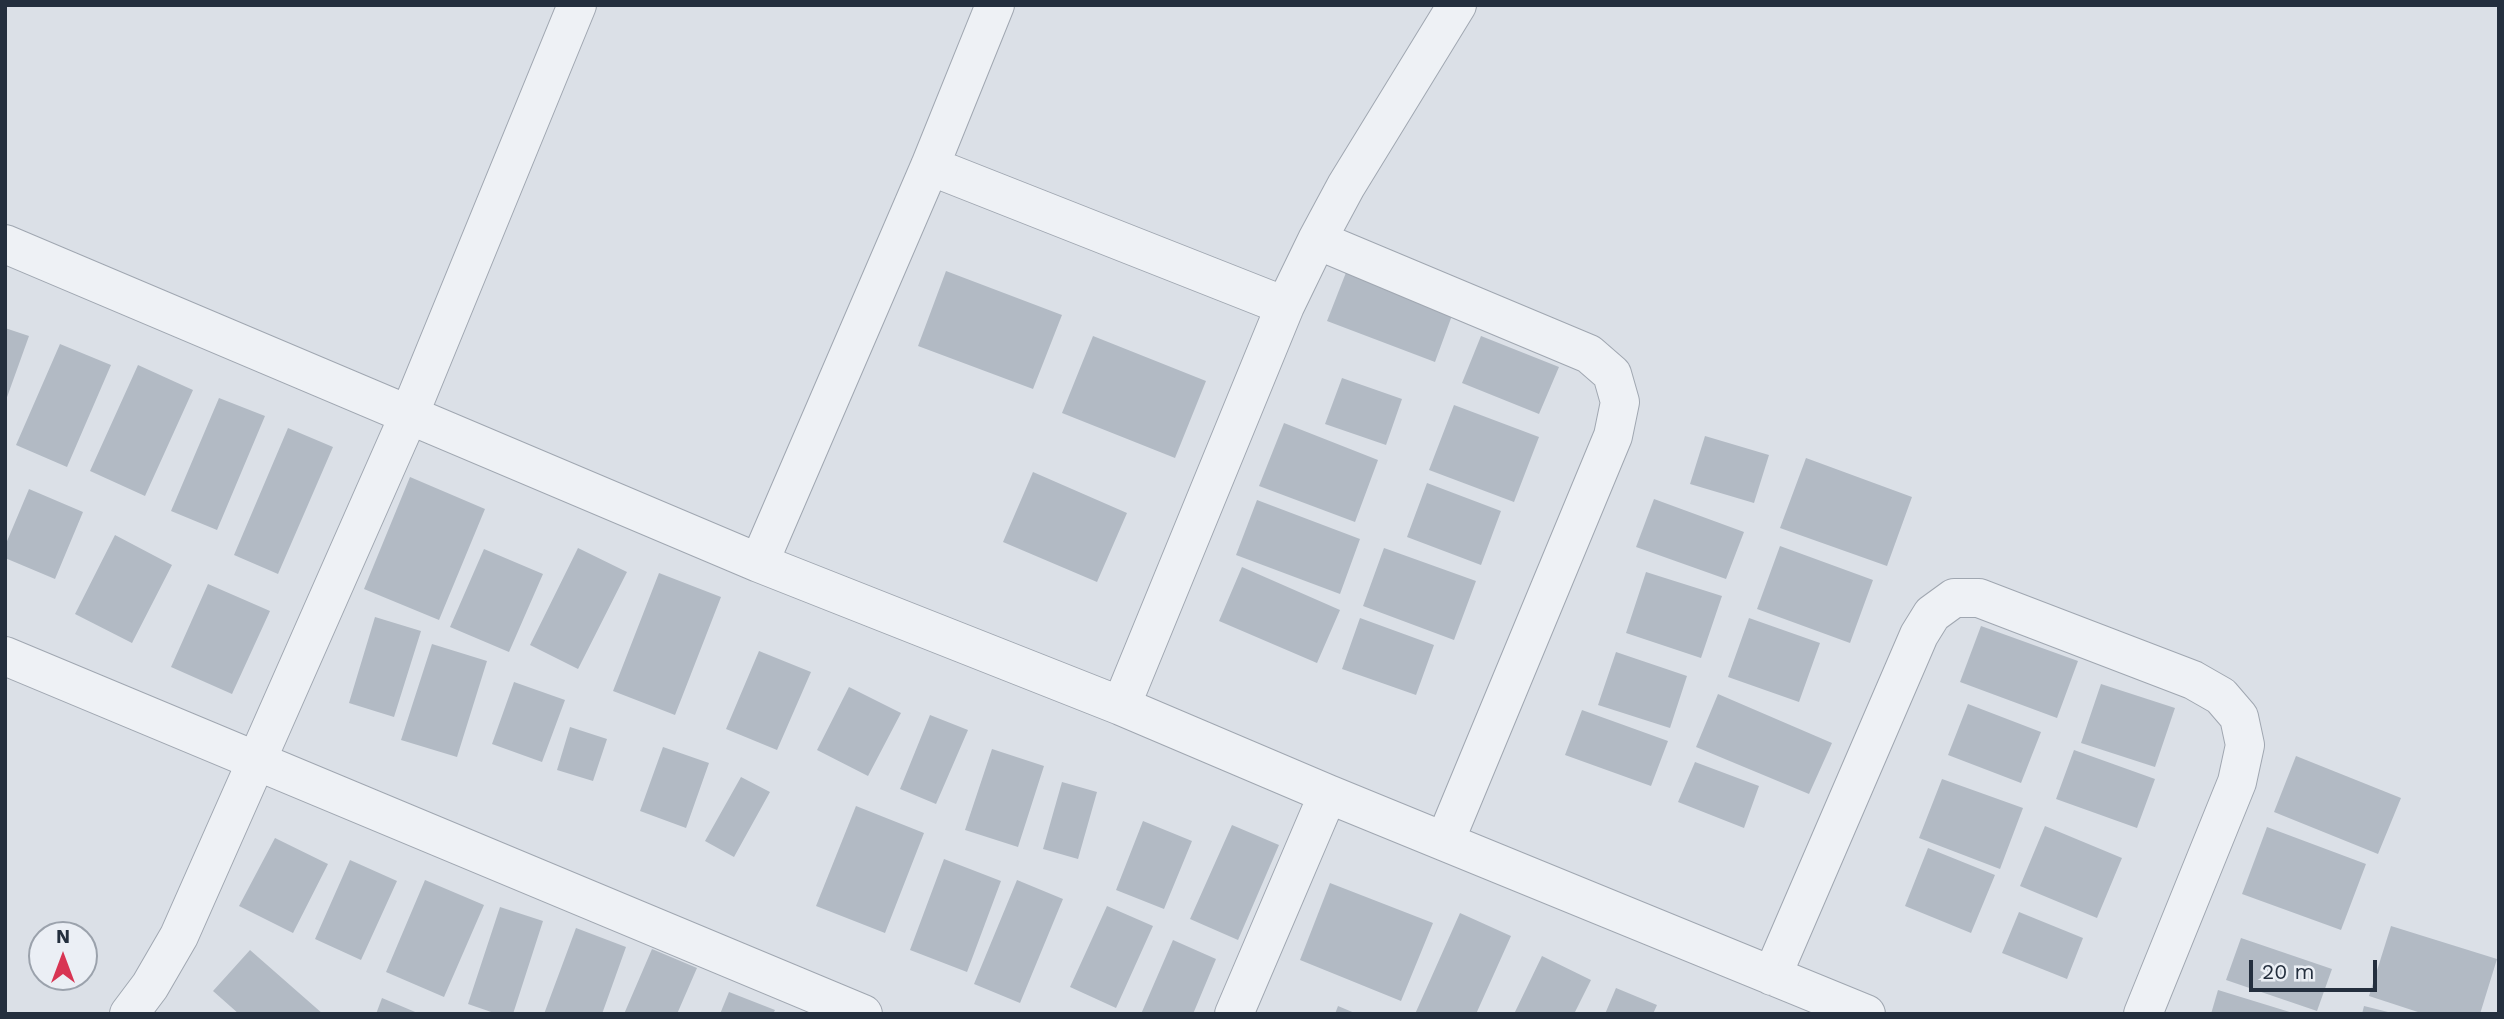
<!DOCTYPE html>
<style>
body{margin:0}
#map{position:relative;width:2504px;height:1019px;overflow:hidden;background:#dbe0e7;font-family:"Work Sans",sans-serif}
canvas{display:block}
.frame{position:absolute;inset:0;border:7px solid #242f3e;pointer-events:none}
.north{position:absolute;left:28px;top:921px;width:70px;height:70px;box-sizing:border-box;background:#ebeff5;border:2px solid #9ba2ac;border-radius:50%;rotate:0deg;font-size:19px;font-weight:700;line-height:28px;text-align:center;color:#242f3e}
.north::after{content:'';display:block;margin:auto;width:24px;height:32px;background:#d83553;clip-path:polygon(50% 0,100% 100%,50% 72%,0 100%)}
.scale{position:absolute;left:2249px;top:960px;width:128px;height:32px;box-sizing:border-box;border:4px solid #242f3e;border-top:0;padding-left:9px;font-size:21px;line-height:24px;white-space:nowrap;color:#242f3e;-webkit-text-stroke:5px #ebeff5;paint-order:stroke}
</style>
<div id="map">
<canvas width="2504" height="1019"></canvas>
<div class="frame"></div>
<div class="north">N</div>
<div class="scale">20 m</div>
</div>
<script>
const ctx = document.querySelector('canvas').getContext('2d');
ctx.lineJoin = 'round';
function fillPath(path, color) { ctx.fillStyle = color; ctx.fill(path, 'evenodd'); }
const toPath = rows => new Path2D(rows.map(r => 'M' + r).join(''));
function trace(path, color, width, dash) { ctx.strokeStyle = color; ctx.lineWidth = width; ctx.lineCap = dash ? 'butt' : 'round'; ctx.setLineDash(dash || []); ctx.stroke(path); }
fillPath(toPath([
 [1347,270,1454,310,1435,362,1327,321],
 [946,271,1062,315,1033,389,918,346],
 [5,328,29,336,6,400,5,400],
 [1093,336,1206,381,1175,458,1062,413],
 [1481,336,1559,367,1539,414,1462,383],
 [60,344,111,365,67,467,16,445],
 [138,365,193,390,145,496,90,471],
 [1342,378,1402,399,1386,445,1325,424],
 [219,398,265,416,217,530,171,511],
 [1454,405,1539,437,1514,502,1429,470],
 [1284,423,1378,460,1355,522,1259,486],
 [288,428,333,447,278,574,234,555],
 [1705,436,1769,455,1754,503,1690,484],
 [1806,458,1912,497,1887,566,1780,528],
 [1033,472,1127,513,1097,582,1003,542],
 [410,477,485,509,439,620,364,589],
 [1427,483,1501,511,1481,565,1407,537],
 [29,489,83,512,55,579,5,558,5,546],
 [1654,499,1744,532,1726,579,1636,547],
 [1257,500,1360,539,1340,594,1236,555],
 [115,535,172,565,132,643,75,614],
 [1780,546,1873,580,1850,643,1757,609],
 [578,548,627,572,578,669,530,645],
 [1384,548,1476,581,1454,640,1363,606],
 [484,549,543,574,509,652,450,627],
 [1242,567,1340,610,1317,663,1219,621],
 [1646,572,1722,596,1701,658,1626,633],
 [659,573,721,597,675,715,613,691],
 [208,584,270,611,232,694,171,667],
 [375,617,421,631,394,717,349,703],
 [1360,618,1434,645,1416,695,1342,669],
 [1749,618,1820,643,1799,702,1728,677],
 [1981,626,2078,661,2057,718,1960,682],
 [432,644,487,661,457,757,401,740],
 [759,651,811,672,777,750,726,729],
 [1616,652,1687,676,1670,728,1598,705],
 [514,682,565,700,542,762,492,744],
 [2101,684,2175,708,2155,767,2081,743],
 [849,687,901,713,868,776,817,750],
 [1718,694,1832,743,1809,794,1696,747],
 [1968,704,2041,732,2021,783,1948,755],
 [1582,710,1668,741,1651,786,1565,755],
 [930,715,968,730,936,804,900,789],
 [570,727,607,739,593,781,557,770],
 [663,747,709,763,686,828,640,811],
 [992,749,1044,766,1018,847,965,830],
 [2074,750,2155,779,2137,828,2056,799],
 [2296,756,2401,798,2378,854,2274,812],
 [1695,762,1759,786,1744,828,1678,802],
 [741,777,770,792,734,857,705,841],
 [1942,779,2023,808,2000,869,1919,838],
 [1062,782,1097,792,1078,859,1043,849],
 [856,806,924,833,885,933,816,906],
 [1143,821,1192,841,1164,909,1116,890],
 [1232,825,1279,845,1238,940,1190,919],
 [2045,826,2122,858,2097,918,2020,886],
 [2267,827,2366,864,2341,930,2242,894],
 [275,838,328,864,293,933,239,906],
 [1928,848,1995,875,1971,933,1905,906],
 [944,859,1001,881,967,972,910,950],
 [350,860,397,881,361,960,315,939],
 [425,880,484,905,444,997,386,972],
 [1017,880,1063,899,1020,1003,974,984],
 [1330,883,1433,923,1401,1001,1300,960],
 [1107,906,1153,926,1116,1008,1070,987],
 [500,907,543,921,513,1014,497,1014,468,1004],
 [2019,912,2083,938,2067,979,2002,953],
 [1460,913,1511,936,1476,1014,1415,1014],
 [2391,926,2497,959,2480,1014,2424,1014,2369,996],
 [576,928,626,947,602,1014,544,1014],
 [2241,938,2332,969,2317,1011,2226,980],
 [1173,940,1216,959,1193,1014,1141,1014],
 [652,949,697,968,677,1014,624,1014],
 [250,950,323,1014,239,1014,213,991],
 [1542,956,1591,980,1574,1014,1514,1014],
 [1616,988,1657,1005,1653,1014,1605,1014],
 [2218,990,2293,1013,2293,1014,2211,1014],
 [729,992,775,1010,773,1014,720,1014],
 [382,998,420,1014,376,1014],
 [1338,1006,1357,1014,1335,1014],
 [2364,1006,2392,1013,2392,1014,2362,1014]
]), '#b2bac4');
const minor = toPath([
 [930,166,1285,306],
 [1317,240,1589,354,1612,374,1620,402,1613,436,1445,841],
 [5,244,759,563,1121,706,1328,794,1866,1014],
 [759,563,930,166,995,5],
 [5,656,863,1014],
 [1121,706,1285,306,1317,240,1346,186,1457,5],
 [1772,976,1919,635,1932,614,1954,598,1979,598,2193,680,2221,696,2239,717,2245,745,2237,782,2143,1014],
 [129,1014,150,986,179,936,256,762,409,415,577,5],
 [1234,1014,1328,794]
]);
trace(minor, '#a0a7b1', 40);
trace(minor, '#eef1f5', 38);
</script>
